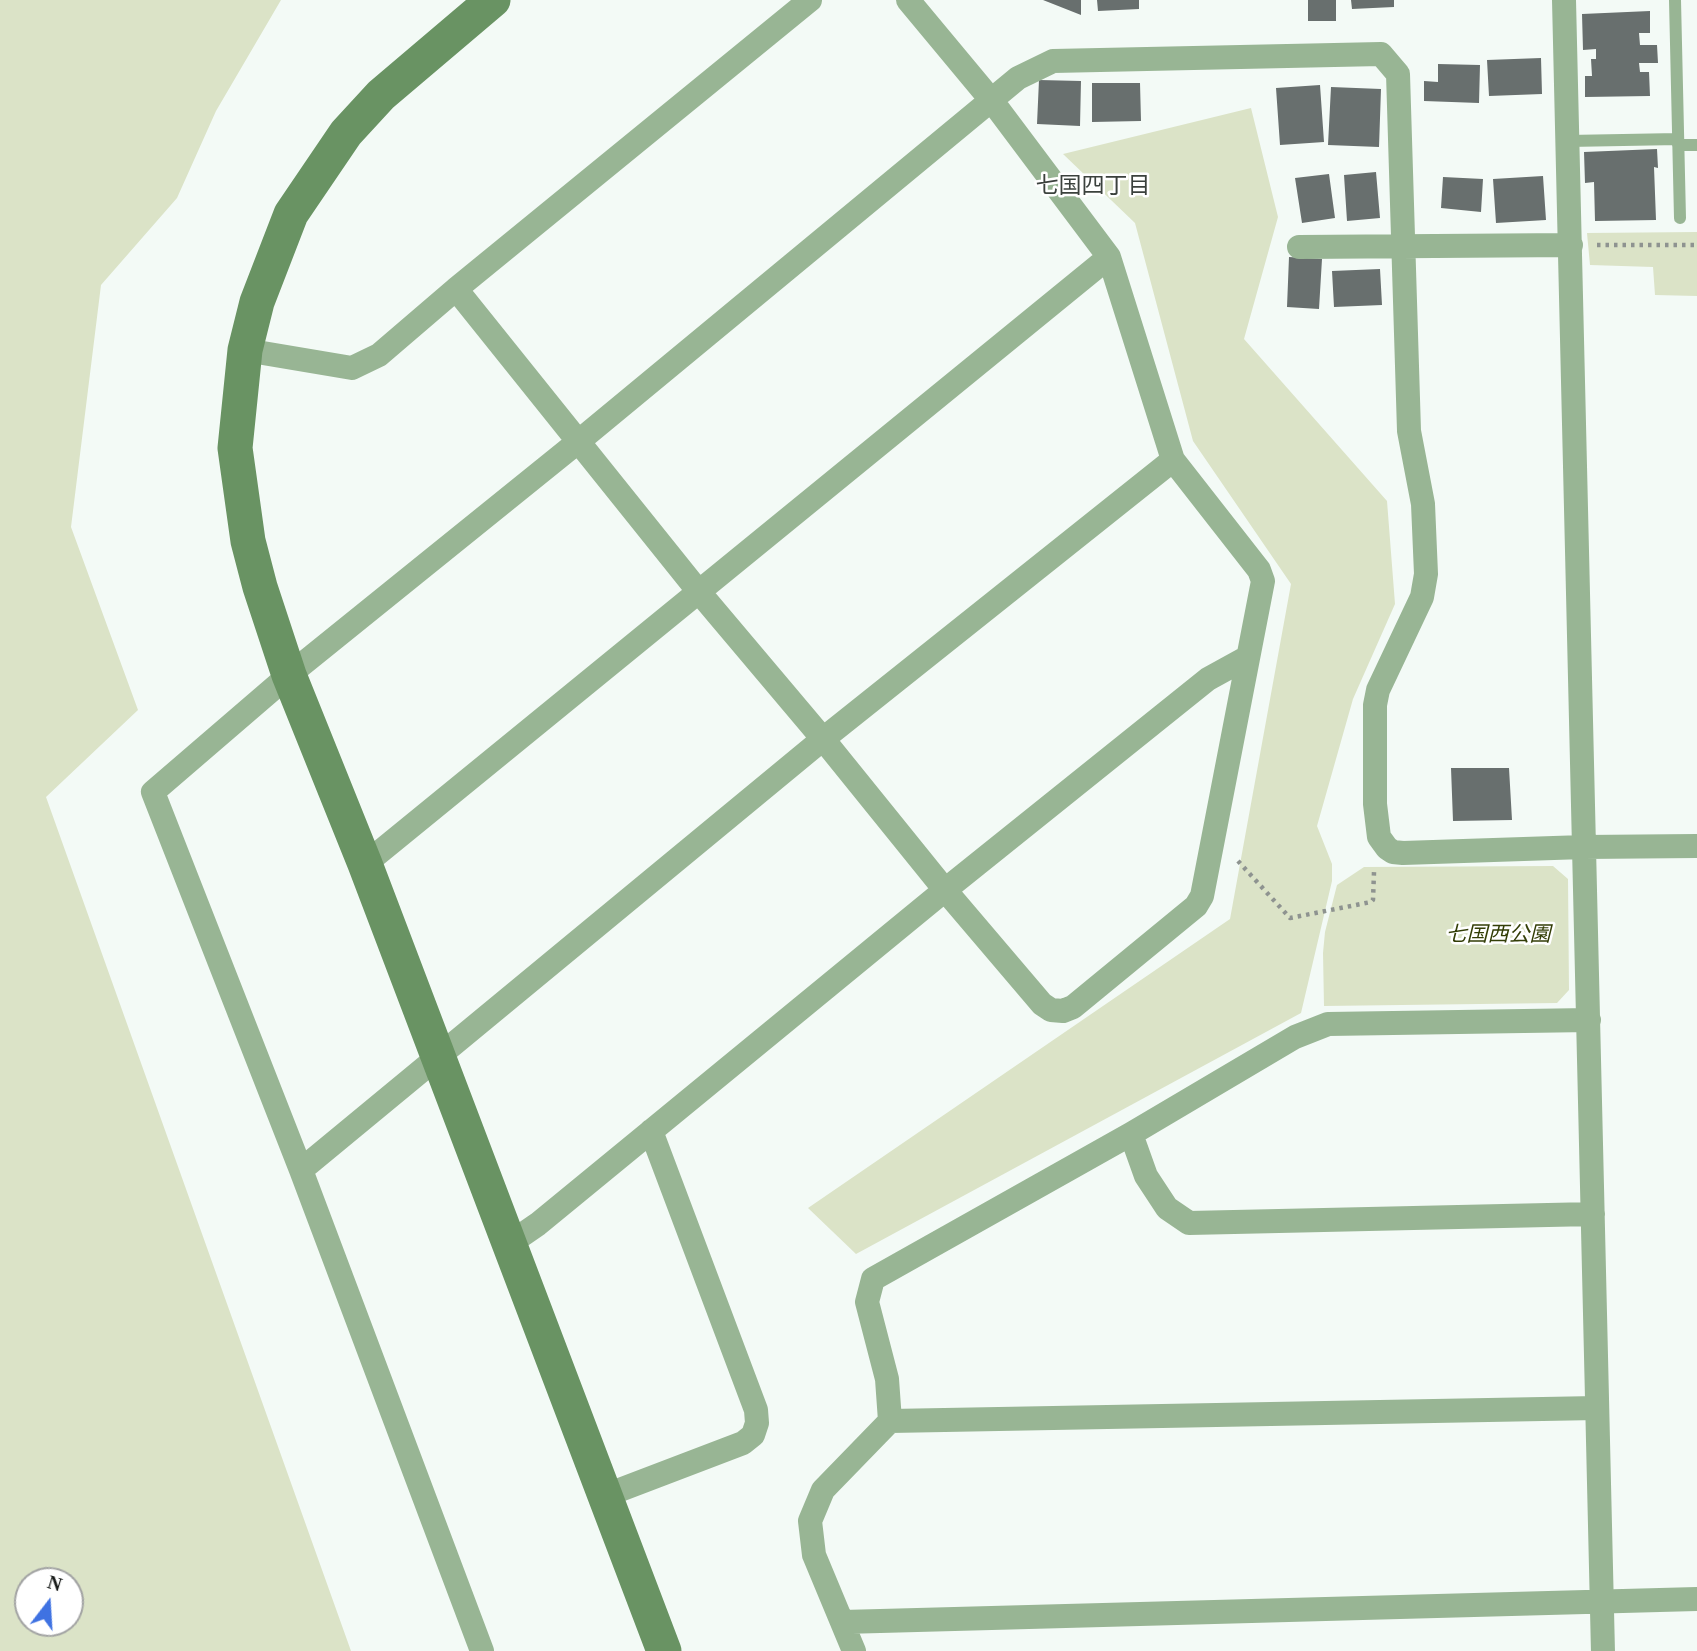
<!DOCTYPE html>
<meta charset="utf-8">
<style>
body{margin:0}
#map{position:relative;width:1697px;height:1651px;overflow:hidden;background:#f3faf6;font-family:"Times New Roman",serif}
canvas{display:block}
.north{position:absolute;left:14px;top:1567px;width:70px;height:70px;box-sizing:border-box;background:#fff;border:2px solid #a2a3a3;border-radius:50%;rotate:17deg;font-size:19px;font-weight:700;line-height:28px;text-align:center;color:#171a18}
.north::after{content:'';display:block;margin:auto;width:24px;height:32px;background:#3f72e2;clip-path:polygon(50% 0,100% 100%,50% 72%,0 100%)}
</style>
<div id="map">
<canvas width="1697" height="1651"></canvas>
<div class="north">N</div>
</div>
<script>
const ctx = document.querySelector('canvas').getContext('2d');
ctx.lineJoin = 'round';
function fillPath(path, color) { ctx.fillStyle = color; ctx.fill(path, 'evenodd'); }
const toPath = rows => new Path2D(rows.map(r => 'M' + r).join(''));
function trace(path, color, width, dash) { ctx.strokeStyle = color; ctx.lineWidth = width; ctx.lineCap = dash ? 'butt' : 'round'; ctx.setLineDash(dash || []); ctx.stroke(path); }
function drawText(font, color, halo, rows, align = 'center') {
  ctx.font = font + ' "Times New Roman","Noto Sans JP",serif'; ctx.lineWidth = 5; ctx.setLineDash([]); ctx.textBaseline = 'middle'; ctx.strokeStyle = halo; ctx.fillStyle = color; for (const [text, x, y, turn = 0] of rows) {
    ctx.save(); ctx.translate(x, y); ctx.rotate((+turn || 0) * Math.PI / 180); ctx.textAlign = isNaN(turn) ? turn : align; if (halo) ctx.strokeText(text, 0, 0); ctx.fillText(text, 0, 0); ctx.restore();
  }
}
fillPath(toPath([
 [0,0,281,0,216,111,177,198,101,285,71,527,138,710,46,797,351,1651,0,1651],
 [28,1581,70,1581,70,1623,28,1623],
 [1251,108,1278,217,1244,339,1387,501,1395,604,1353,699,1317,826,1332,864,1332,881,1301,1013,856,1254,808,1208,1230,919,1291,584,1193,441,1135,223,1063,154],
 [1697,232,1697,296,1655,295,1653,267,1590,265,1587,233],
 [1553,866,1568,879,1569,990,1557,1003,1324,1006,1323,953,1325,932,1337,885,1364,867]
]), '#dbe3c7');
fillPath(toPath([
 [1043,0,1081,0,1081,15],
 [1097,0,1139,0,1139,9,1098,11],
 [1308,0,1336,0,1336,21,1308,21],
 [1351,0,1394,0,1394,7,1352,9],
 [1650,11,1650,33,1639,33,1640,45,1657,45,1658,63,1639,63,1640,72,1649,72,1650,96,1585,97,1585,76,1592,76,1591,59,1596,59,1596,49,1583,50,1582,14],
 [1541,58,1542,94,1489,96,1487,60],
 [1438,64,1480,65,1479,103,1424,101,1424,81,1438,82],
 [1039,80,1081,81,1080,126,1037,124],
 [1092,83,1140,83,1141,121,1092,122],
 [1320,85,1324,142,1280,145,1276,88],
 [1331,87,1381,89,1379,147,1328,145],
 [1657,149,1658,168,1654,167,1656,220,1595,221,1594,182,1585,183,1584,152],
 [1376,172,1380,218,1347,221,1344,175],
 [1329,174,1335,218,1302,223,1295,178],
 [1543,176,1546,220,1496,223,1493,179],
 [1443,177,1483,179,1481,212,1441,208],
 [1289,257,1322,259,1319,309,1287,307],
 [1380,269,1382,305,1334,307,1332,271],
 [1451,768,1509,768,1512,820,1453,821]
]), '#686f6e');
trace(toPath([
 [1597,245,1697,245],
 [1238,861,1290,918,1371,902,1373,900,1374,872]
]), '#8e9390', 4.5, [3.5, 5]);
trace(toPath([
 [1675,0,1680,218],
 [1568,141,1678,139],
 [1678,145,1697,145]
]), '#98b594', 12);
trace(toPath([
 [1564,0,1603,1651],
 [1299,247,1571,245],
 [456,289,699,592,823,739,945,890,1042,1004,1051,1010,1063,1011,1073,1007,1196,906,1202,896,1263,581,1259,570,1173,460,1109,257,992,101,908,0],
 [245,350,352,368,379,355,456,289,810,0],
 [365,864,1109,257],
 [1131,1134,1146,1176,1167,1208,1189,1223,1593,1214],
 [301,1170,823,739,1173,460],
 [509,1244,538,1224,945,890,1208,679,1248,657],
 [890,1421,1597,1408],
 [604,1496,743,1443,753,1435,757,1423,756,1410,651,1131],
 [843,1622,1697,1599],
 [482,1651,301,1170,153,792,289,675,579,441,1018,78,1053,61,1381,54,1398,74,1409,431,1423,504,1426,574,1422,597,1378,690,1375,705,1375,804,1379,837,1387,848,1393,852,1403,853,1584,847,1697,846],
 [854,1651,814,1555,810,1521,823,1490,890,1421,887,1379,867,1302,873,1279,1131,1134,1295,1037,1328,1024,1589,1020]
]), '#98b594', 24);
trace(toPath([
 [493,0,381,95,346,133,291,214,257,302,245,350,235,448,248,541,260,587,289,675,365,864,664,1651]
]), '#699363', 35);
drawText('italic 21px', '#333e07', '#fff', [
 ["七国西公園",1498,935]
]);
drawText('23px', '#3b413d', '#fff', [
 ["七国四丁目",1093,187]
]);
</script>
